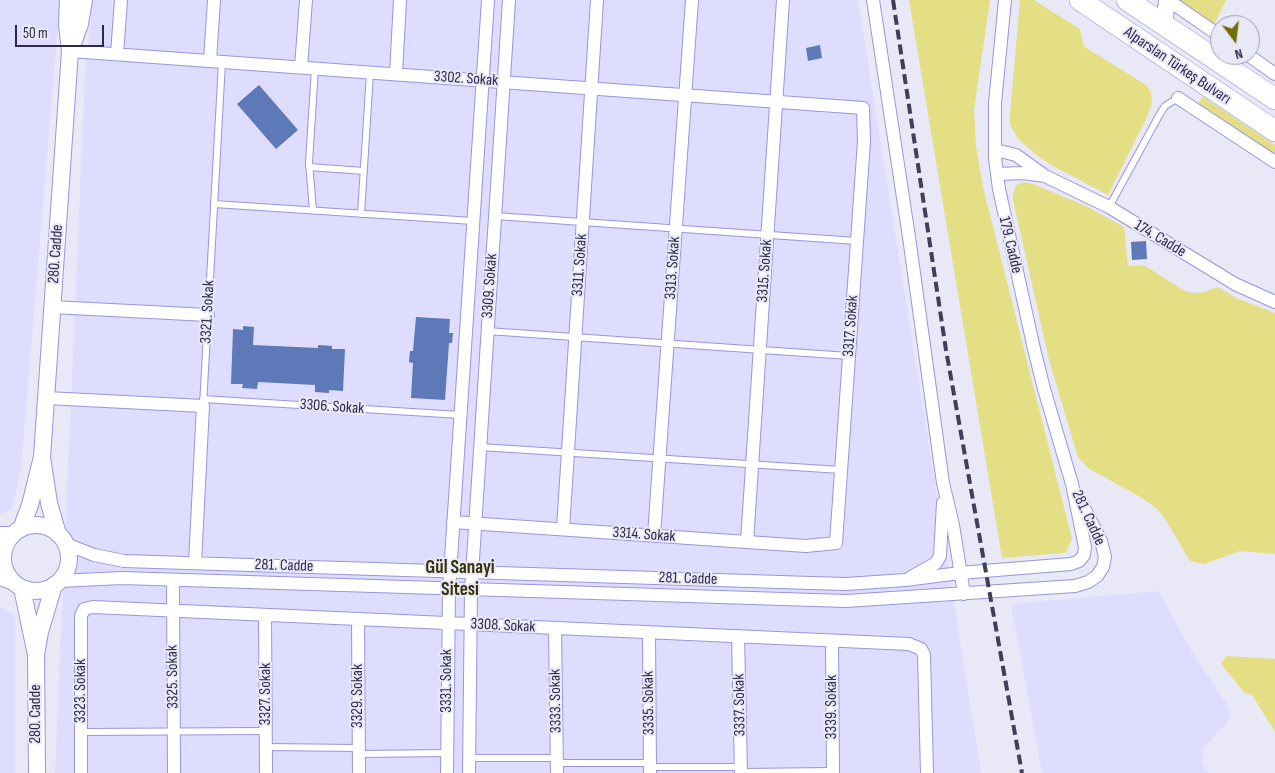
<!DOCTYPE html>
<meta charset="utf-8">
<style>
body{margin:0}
#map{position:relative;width:1275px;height:773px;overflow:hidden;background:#e8e8f7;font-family:"Sofia Sans Condensed",sans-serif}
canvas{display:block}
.north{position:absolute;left:1210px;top:15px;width:50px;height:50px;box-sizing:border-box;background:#e8e8f7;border:1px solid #9d9cb1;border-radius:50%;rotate:165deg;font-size:14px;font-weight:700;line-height:20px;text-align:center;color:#2d2b48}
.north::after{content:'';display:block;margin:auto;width:18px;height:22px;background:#726c08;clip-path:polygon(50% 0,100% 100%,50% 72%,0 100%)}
.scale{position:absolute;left:15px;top:25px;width:89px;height:22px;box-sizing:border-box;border:2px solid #2d2b48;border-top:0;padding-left:6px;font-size:15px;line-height:18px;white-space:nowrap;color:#2d2b48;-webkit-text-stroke:4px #e8e8f7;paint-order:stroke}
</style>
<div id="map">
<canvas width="1275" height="773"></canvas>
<div class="north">N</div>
<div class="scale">50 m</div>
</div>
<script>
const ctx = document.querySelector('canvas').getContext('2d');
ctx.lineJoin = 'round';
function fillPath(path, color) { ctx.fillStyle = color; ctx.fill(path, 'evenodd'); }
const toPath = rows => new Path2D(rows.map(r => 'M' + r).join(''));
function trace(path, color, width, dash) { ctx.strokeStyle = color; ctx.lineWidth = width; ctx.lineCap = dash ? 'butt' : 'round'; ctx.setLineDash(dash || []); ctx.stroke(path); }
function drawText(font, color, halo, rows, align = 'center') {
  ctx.font = font + ' "Sofia Sans Condensed",sans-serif'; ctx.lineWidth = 4; ctx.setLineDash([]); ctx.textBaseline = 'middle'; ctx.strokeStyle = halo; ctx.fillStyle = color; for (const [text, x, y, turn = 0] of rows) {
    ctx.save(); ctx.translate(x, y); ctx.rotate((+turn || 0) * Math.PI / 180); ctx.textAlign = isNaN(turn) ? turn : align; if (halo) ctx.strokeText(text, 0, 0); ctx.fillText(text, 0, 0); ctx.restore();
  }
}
fillPath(toPath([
 [0,0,60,0,21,469,12,509,0,514],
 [93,0,858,0,981,773,55,773,85,75],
 [1159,591,1189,647,1226,703,1229,709,1230,716,1227,723,1204,747,1202,763,1209,773,1042,773,1011,604],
 [0,607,15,615,15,773,0,773]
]), '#deddff');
fillPath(toPath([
 [909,0,990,0,974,110,976,146,983,187,1072,539,1066,552,1063,553,1002,558],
 [1020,0,1034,0,1080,29,1083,43,1085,47,1146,85,1151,92,1152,104,1147,117,1108,195,1053,166,1039,157,1019,140,1010,125,1010,114],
 [1177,0,1226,0,1214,25],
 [1203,97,1275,145,1275,154,1198,103],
 [1025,182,1033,184,1086,206,1124,227,1128,266,1144,265,1183,290,1193,293,1204,292,1218,287,1236,298,1275,313,1275,554,1240,551,1204,564,1190,561,1164,517,1155,507,1142,498,1088,468,1078,457,1049,360,1013,200,1013,193,1016,185],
 [1226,656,1275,659,1275,732,1252,695,1244,692,1221,664]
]), '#e4df85');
fillPath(toPath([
 [820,45,822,58,808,61,806,48],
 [259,85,298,130,276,149,237,104],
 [1146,241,1147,259,1132,260,1131,242],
 [416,317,450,319,449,333,453,333,452,343,449,343,445,400,411,398,413,363,409,362,410,351,413,351],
 [243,326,254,327,253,345,318,348,318,345,332,346,332,349,345,349,343,391,329,390,329,393,315,392,315,385,258,382,257,389,242,388,243,384,231,384,233,329,243,330]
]), '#5e79b8');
const service = toPath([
 [309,167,364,171],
 [214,204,473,221],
 [1109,207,1161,112,1165,106,1178,98],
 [313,210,309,162,315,68],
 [361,214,370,73],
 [495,216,857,241],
 [487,331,849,356],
 [203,399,460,415],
 [203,406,222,62],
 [480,447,841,470],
 [81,732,266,731],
 [266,747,359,748],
 [359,754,447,753],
 [469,758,557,758],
 [557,763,650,763],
 [650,767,741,767],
 [741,772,833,771]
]);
const minor = toPath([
 [873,0,909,237,943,483,953,525,964,594],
 [1168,0,1220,36],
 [70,51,863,108,864,141,836,543,806,546,453,522],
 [117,54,121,0],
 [1248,55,1275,74],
 [210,61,214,0],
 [301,67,306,0],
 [396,74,400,0],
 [1178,98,1275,162],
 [995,150,1016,155,1045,176,1109,207,1235,284,1275,302],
 [997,174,1023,173,1045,176],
 [52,307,208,315],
 [46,398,203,406,195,563],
 [563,529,597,0],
 [0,533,15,533],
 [654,535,692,0],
 [747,542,783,0],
 [66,544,94,555,124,561,811,583,846,584,905,580,960,573,1071,564,1079,561,1084,555,1085,547,1072,484,1044,389,1034,349,999,189,995,158,995,103,1005,0],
 [911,577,936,563,940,556,943,503],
 [0,579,16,585],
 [173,580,174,773],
 [59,581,122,578,846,601,1075,586,1088,582,1097,576,1103,567,1105,557,1101,541,1081,502],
 [265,615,266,773],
 [358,619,359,773],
 [555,628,557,773],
 [649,632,650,773],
 [738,636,741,773],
 [832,641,833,773],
 [81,773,81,616,84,609,93,607,909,644,921,649,924,655,927,773],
 [447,773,449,589,488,0],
 [469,773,471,590,509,0]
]);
const tertiary = toPath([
 [68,0,67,25,70,51,80,24,84,0],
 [1164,25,1167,0],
 [42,457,70,51],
 '3 558a33 33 0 1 1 66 0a33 33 0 1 1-66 0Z',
 [21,529,30,505,42,457,49,503,58,534],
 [22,588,36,655,40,632,54,585],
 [36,655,37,773]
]);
const trunk = toPath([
 [1080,0,1275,131],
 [1127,0,1275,99]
]);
trace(service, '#9995dc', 8);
trace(minor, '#9995dc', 14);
trace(tertiary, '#9995dc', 18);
trace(trunk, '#9995dc', 22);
trace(service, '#fff', 6);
trace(minor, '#fff', 12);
trace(tertiary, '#fff', 16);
trace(trunk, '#fff', 21);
trace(toPath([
 [893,0,946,350,1022,773]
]), '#403f5a', 4, [10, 5]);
drawText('16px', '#2d2b48', '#e8e8f7', [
 ["Alparslan Türkeş Bulvarı",1177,66,34],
 ["3302. Sokak",466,79,4],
 ["174. Cadde",1160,239,31],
 ["179. Cadde",1010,245,77],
 ["280. Cadde",56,254,-86],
 ["3311. Sokak",580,265,-86],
 ["3313. Sokak",673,268,-86],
 ["3315. Sokak",765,271,-86],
 ["3309. Sokak",490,286,-86],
 ["3321. Sokak",208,312,-87],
 ["3317. Sokak",851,326,-86],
 ["3306. Sokak",332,407,4],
 ["281. Cadde",1088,518,65],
 ["3314. Sokak",644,535,4],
 ["281. Cadde",284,566,2],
 ["281. Cadde",688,579,2],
 ["3308. Sokak",503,626,3],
 ["3325. Sokak",173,677,-91],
 ["3331. Sokak",447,681,-90],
 ["3323. Sokak",81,691,-90],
 ["3327. Sokak",266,694,-90],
 ["3329. Sokak",358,696,-90],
 ["3333. Sokak",556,701,-91],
 ["3335. Sokak",649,703,-91],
 ["3337. Sokak",740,705,-91],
 ["3339. Sokak",832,707,-90],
 ["280. Cadde",36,714,-90]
]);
drawText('bold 19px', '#353207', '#e8e8f7', [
 ["Gül Sanayi",460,568],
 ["Sitesi",460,590]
]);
</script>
